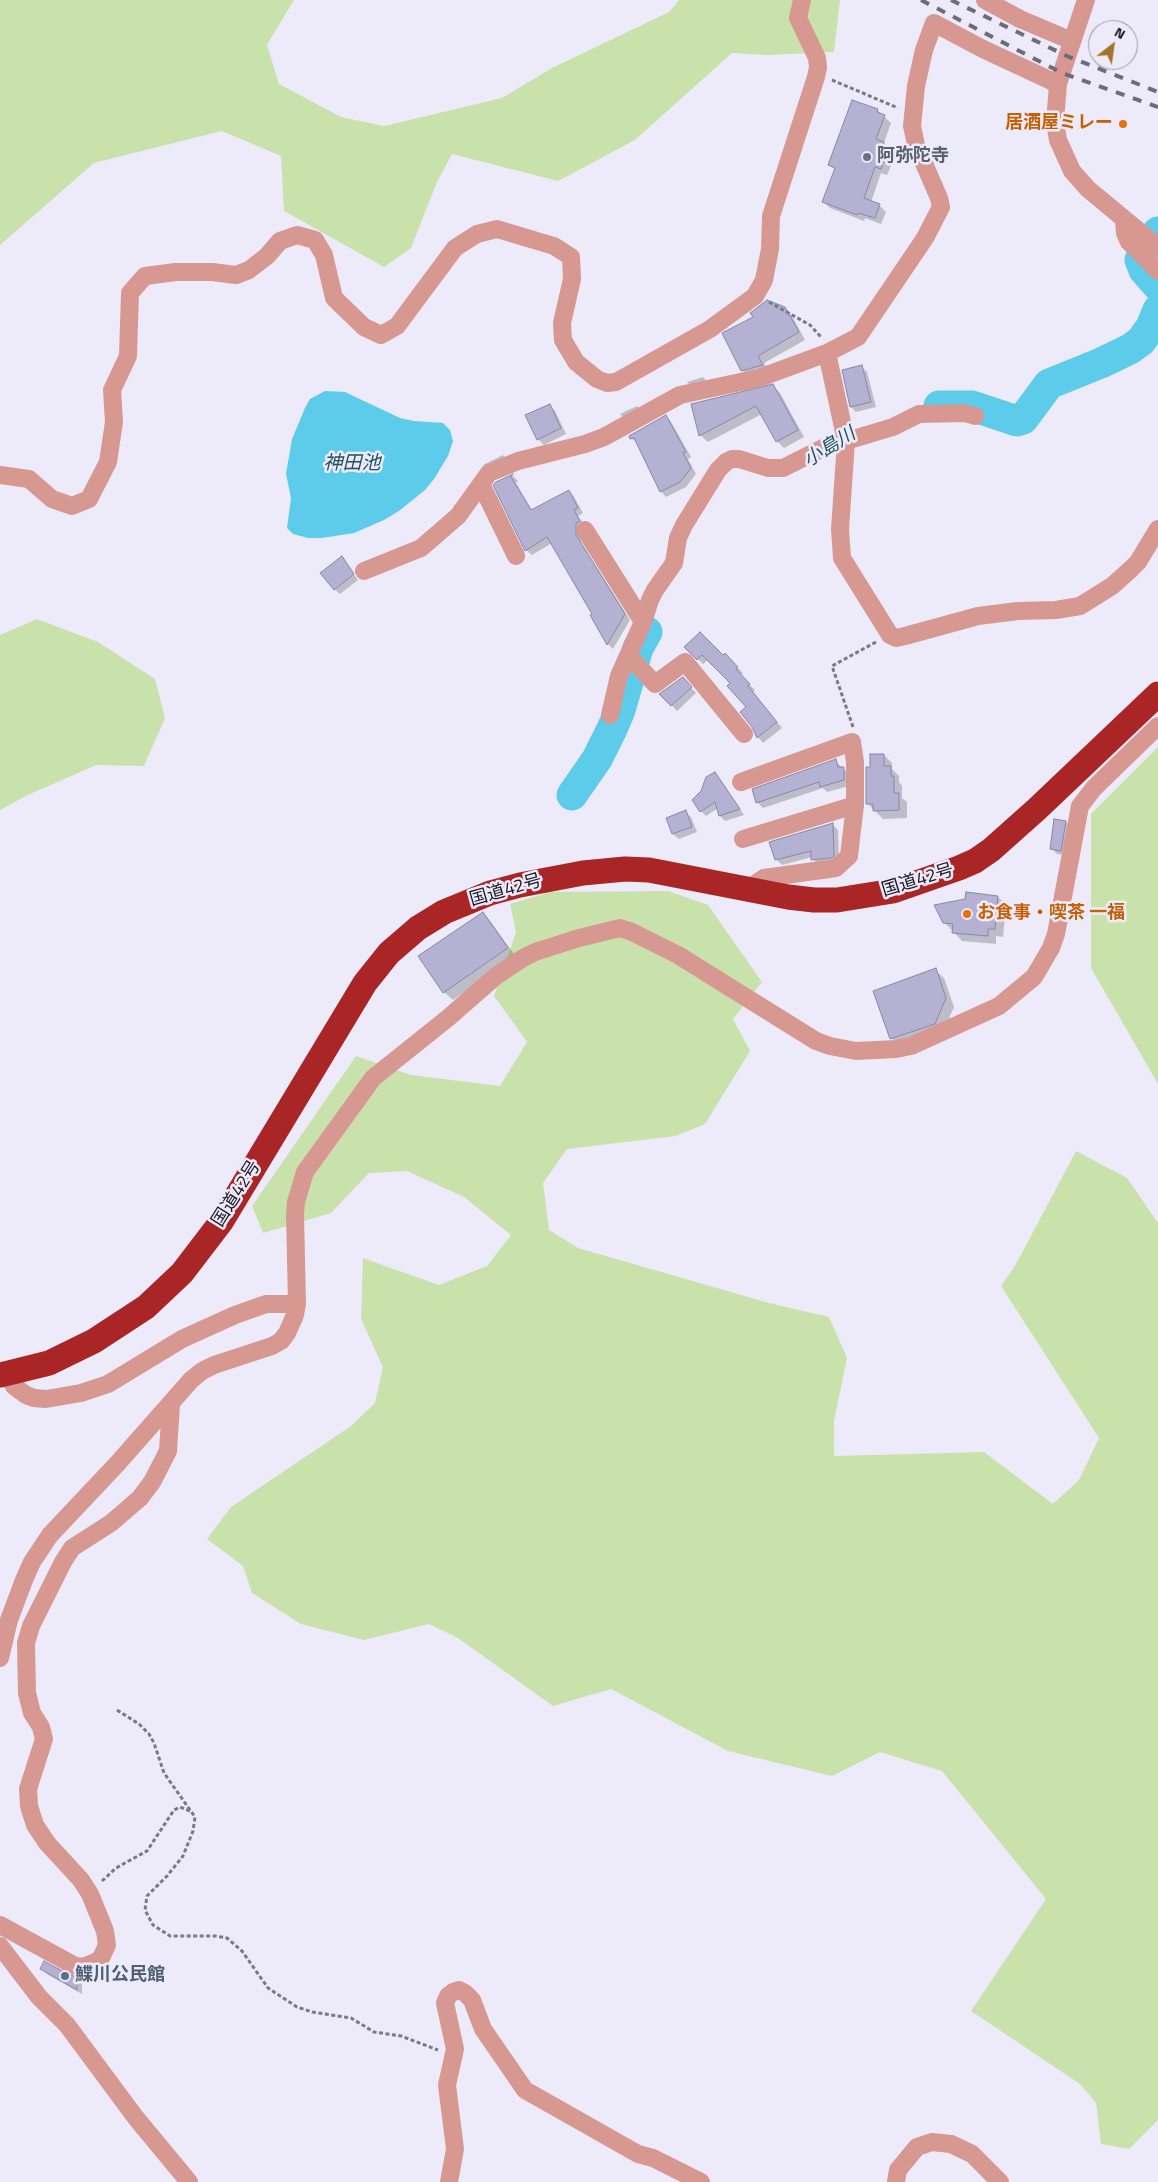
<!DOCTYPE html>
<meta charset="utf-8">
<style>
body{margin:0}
#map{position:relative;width:1158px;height:2182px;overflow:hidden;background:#edebf9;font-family:"Titillium Web",sans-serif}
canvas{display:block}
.north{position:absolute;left:1088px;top:20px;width:50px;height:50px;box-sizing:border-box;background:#edebf9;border:1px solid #9896a3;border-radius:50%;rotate:30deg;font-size:14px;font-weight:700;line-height:20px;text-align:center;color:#191723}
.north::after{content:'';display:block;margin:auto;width:18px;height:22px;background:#a37327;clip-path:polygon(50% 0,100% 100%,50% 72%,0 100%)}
</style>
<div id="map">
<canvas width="1158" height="2182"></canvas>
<div class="north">N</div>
</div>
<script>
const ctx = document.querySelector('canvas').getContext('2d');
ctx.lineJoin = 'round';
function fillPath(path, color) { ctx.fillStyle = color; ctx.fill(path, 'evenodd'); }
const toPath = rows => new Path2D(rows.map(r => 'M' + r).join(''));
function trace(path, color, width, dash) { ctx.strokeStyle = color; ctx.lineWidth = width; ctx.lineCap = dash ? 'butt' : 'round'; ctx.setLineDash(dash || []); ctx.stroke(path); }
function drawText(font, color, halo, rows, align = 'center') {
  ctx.font = font + ' "Titillium Web","Noto Sans JP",sans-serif'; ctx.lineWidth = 5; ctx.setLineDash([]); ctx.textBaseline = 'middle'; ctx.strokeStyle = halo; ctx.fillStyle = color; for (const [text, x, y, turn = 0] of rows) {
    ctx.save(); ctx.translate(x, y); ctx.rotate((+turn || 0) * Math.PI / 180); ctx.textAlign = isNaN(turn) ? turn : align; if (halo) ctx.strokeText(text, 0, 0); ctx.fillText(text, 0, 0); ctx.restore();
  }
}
fillPath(toPath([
 [0,0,294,0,267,45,279,84,341,117,384,126,502,98,552,68,669,12,679,0,840,0,834,52,767,55,732,53,635,140,558,181,452,154,437,182,411,248,384,267,284,211,281,156,222,131,94,163,0,245],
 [37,619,98,642,155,679,165,718,144,766,96,765,28,795,0,810,0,635],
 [1158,747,1158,1084,1091,968,1091,814],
 [668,891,708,905,762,982,733,1019,750,1051,705,1124,676,1136,567,1149,543,1183,549,1230,578,1248,769,1303,829,1317,847,1358,834,1421,834,1456,984,1452,1053,1504,1079,1480,1099,1438,1001,1286,1015,1266,1076,1151,1127,1178,1158,1223,1158,2120,1129,2149,1101,2144,1096,2103,1080,2084,971,2011,1046,1899,942,1771,880,1752,832,1776,728,1751,611,1689,553,1706,458,1638,429,1624,364,1640,301,1624,252,1593,243,1566,207,1539,231,1507,351,1426,375,1403,383,1367,361,1319,363,1258,439,1285,487,1266,511,1235,464,1197,407,1171,369,1173,331,1213,263,1233,252,1206,356,1056,411,1075,500,1086,527,1042,494,996,516,932,510,904,550,892]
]), '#c9e2ac');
fillPath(toPath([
 [325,391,345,392,400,418,414,421,443,423,450,430,453,441,448,456,434,479,425,490,399,511,384,520,354,533,322,538,308,538,293,534,287,528,291,498,286,474,292,439,305,408,310,399]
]), '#5dcbea');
fillPath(toPath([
 [877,110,891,123,884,143,890,149,887,158,892,163,887,175,881,173,871,202,879,205,886,212,881,224,865,218,864,221,830,208,824,202,835,170,830,165],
 [784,308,792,316,805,340,764,363,769,372,749,377,742,370],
 [862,367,867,372,876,407,856,412,851,407],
 [703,377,708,382,692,388,687,382],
 [773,386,780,393,804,437,784,448,777,441,762,414,708,442,700,435],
 [549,405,555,411,566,434,544,445,538,439],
 [637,406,642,412,626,421,621,415,620,414],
 [666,416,671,422,691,457,688,459,696,474,686,487,666,497,661,491,638,443,631,438],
 [503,455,508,460,488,470,483,465],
 [513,476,518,481,516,483,532,510,569,491,574,497,583,513,578,516,585,526,581,529,581,542,630,620,613,649,608,644,591,616,593,615,552,543,532,555,526,550,497,483],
 [342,557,358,580,340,594,334,589],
 [686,647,723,657,725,655,743,673,740,675,755,690,753,692,782,728,763,743,758,737,753,727,748,707,732,683,709,659,703,664],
 [688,684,696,693,677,711,661,694],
 [884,755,892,763,892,769,899,776,899,782,902,786,902,798,907,802,907,818,883,819,867,803,871,769],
 [835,761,849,774,849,786,827,792,823,788,763,808,758,803,753,790],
 [715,773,720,779,744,815,725,821,720,816,718,808,706,816,701,811,702,792],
 [685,812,691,817,697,832,679,839,673,834,667,819],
 [1066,822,1071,827,1066,855,1057,854,1051,848],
 [832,824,838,830,839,861,818,865,812,857,782,865,776,859],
 [998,897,1006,905,1003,937,996,936,996,944,962,941,944,922,967,900],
 [483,913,491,922,516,957,453,1000,444,992],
 [935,970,944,978,954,1007,943,1032,900,1046,891,1038],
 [42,1969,77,1978,82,1984,82,1994,47,1974]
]), '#0003');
trace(toPath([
 [1158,232,1145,247,1140,260,1144,270,1158,286],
 [939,406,972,406,1017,421,1023,419,1049,384,1101,363,1130,349,1141,341,1151,327,1158,310],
 [572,795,597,759,612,729,620,710,638,648,647,632]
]), '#5dcbea', 31);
const building = toPath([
 [852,100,878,109,877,112,885,115,876,139,884,142,880,153,886,155,881,169,875,167,864,198,880,204,875,218,858,213,857,215,822,202,835,168,828,165,852,100],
 [767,300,785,307,799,332,758,356,763,365,741,371,722,333,753,317,750,313,767,300],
 [862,365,871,402,850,407,842,370,862,365],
 [773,384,798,430,776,442,756,406,699,436,691,404,773,384],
 [550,404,561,428,537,440,525,415,550,404],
 [666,415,686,452,683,453,691,468,680,482,660,492,634,438,630,439,629,436,666,415],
 [513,474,511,477,531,510,569,490,578,508,574,510,580,521,576,523,576,535,625,614,607,645,590,615,592,614,547,537,525,551,493,485,496,482,513,474],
 [342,556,354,574,334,590,320,573,342,556],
 [700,632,723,655,725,653,738,667,736,669,750,684,748,686,777,722,757,738,752,727,740,712,746,707,727,686,730,683,702,655,697,660,684,647,700,632],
 [683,677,692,687,671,706,659,694,683,677],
 [870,754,884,754,884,766,891,766,891,776,894,776,894,793,899,793,899,810,873,811,873,804,866,804,866,767,870,767,870,754],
 [836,759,838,767,844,767,844,780,820,787,819,782,756,803,752,789,836,759],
 [715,772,740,809,719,816,715,802,700,812,692,800,701,791,706,777,715,772],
 [686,810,692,827,672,834,666,818,686,810],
 [1054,819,1066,821,1061,851,1050,849,1054,819],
 [833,823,834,856,831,858,811,860,811,851,775,860,769,842,833,823],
 [966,892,998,896,995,929,988,929,988,936,952,933,953,924,943,923,934,905,965,899,966,892],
 [483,912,508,948,443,993,418,956,483,912],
 [936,968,946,998,935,1024,890,1039,873,991,936,968],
 [44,1961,70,1975,77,1977,77,1990,40,1969,44,1961]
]);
fillPath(building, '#b5b1d2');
trace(building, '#8b86a6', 1);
trace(toPath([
 [832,80,898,108],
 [769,302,810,325,821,337],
 [853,727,832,666,876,642],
 [117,1710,139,1724,149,1734,154,1743,164,1773,195,1817,193,1831,183,1856,167,1876,147,1896,145,1910,153,1925,170,1936,215,1936,227,1938,242,1951,268,1988,297,2007,312,2012,351,2018,374,2032,401,2036,438,2050],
 [102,1881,116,1868,147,1851,174,1810,180,1807,190,1811]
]), '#7b7986', 3, [4, 2.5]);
trace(toPath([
 [985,0,1020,19,1072,41],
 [1086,0,1058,84,1055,122,1058,140,1072,171,1088,189,1158,247],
 [1124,220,1125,233,1129,242,1158,271],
 [827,353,846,441,840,529,842,558,890,635,896,638,905,636,978,616,1018,611,1056,610,1080,606,1112,586,1131,569,1138,562,1158,529],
 [0,475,29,479,52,499,72,506,89,499,108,462,114,422,112,390,128,356,130,293,145,276,176,272,212,272,236,275,249,270,267,256,280,241,297,235,315,240,324,255,334,298,364,327,381,335,397,326,455,248,477,234,497,229,554,246,571,257,572,279,562,323,563,340,576,362,597,379,607,383,616,382,710,329,755,296,764,280,770,249,771,216,816,77,818,67,817,58,798,18,802,0],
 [481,484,516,556],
 [585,530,643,622],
 [364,571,421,548,458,516,489,473,518,461,585,444,604,437,680,395,759,378,827,353,858,337,925,238,941,207,939,198,916,145,912,126,916,86,924,50,934,23,983,49,1058,84],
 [629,656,655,684,685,662,744,734],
 [610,715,619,676,643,622,650,600,655,590,674,563,678,538,684,525,718,470,726,462,732,459,739,459,768,468,783,468,823,448,893,427,919,414,965,413,975,416],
 [741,782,852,742,855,762,855,805,849,856,836,868,764,878,748,889],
 [743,839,855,805],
 [7,1374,14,1386,26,1395,34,1398,46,1399,81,1393,108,1384,182,1339,235,1315,266,1304,297,1304],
 [0,1658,9,1620,24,1580,32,1562,50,1535,117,1464,191,1380,202,1371,214,1365,272,1346,281,1341,287,1333,295,1315,297,1304,295,1214,296,1202,305,1172,373,1078,448,1018,496,976,523,958,535,952,579,938,620,928,632,932,678,955,816,1041,830,1046,856,1051,896,1049,911,1046,999,1006,1034,977,1051,948,1056,934,1080,806,1094,788,1158,726],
 [0,1925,75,1966,83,1967,96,1962,101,1958,107,1945,105,1931,90,1894,81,1880,47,1843,35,1825,29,1806,28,1789,44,1739,41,1727,32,1713,27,1693,26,1643,31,1626,63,1562,72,1548,111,1523,140,1498,152,1482,168,1451,171,1404],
 [0,1946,39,1997,67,2025,136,2118,189,2182],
 [449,2182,455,2149,447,2085,455,2049,445,2003,448,1996,453,1992,459,1990,465,1993,472,2000,483,2029,525,2090,638,2154,653,2158,701,2182],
 [896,2182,898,2170,917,2147,932,2142,951,2144,972,2154,1000,2182]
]), '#d69891', 18);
trace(toPath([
 [0,1375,49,1363,94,1341,146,1307,182,1273,221,1222,365,983,389,953,418,928,444,912,490,893,520,885,583,873,625,869,649,870,788,897,814,900,837,900,893,891,959,868,975,861,991,850,1037,809,1158,694]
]), '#aa2526', 25);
trace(toPath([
 [921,0,1062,73,1158,107],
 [951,0,1067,56,1158,92]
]), '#6e6c79', 4, [9, 9]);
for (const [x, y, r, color] of [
 [1123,124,5,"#e8710a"],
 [867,157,5,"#6b7280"],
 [967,914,5,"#e8710a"],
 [65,1976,5,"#5c6f8a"]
]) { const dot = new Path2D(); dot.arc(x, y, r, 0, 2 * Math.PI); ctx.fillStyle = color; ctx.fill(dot); trace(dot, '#edebf9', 2); }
drawText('bold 18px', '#c56008', '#edebf9', [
 ["居酒屋ミレー",1113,124],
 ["お食事・喫茶 一福",977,914,"left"]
], 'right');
drawText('bold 18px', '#5b616d', '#edebf9', [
 ["阿弥陀寺",877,157]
], 'left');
drawText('18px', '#191723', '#edebf9', [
 ["国道42号",918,881,-17],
 ["国道42号",506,891,-16],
 ["国道42号",237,1194,-58]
]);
drawText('bold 18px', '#4e5e75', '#edebf9', [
 ["鰈川公民館",75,1976]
], 'left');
drawText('italic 19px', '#22515f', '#edebf9', [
 ["小島川",830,448,-32],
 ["神田池",352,464]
]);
</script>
